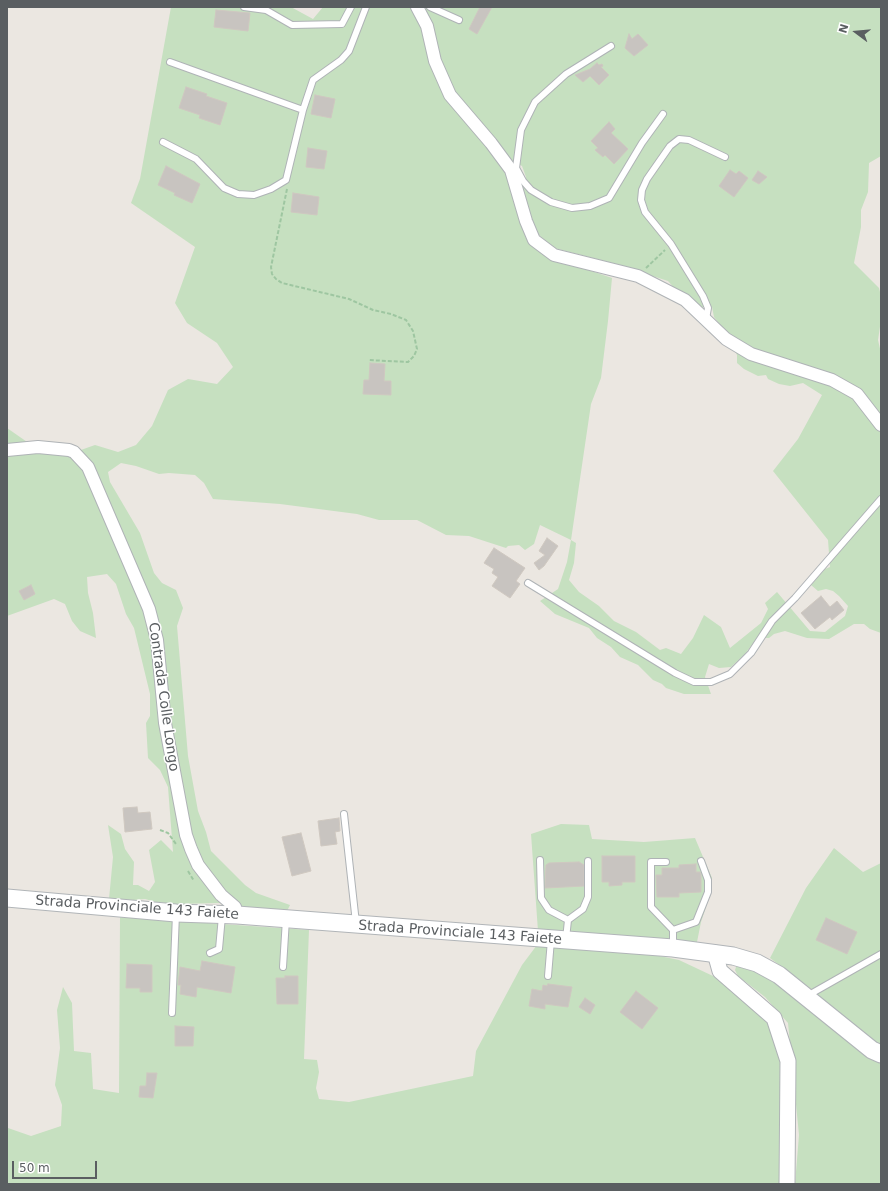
<!DOCTYPE html>
<style>
body{margin:0}
#map{position:relative;width:888px;height:1191px;overflow:hidden;background:#ebe7e1;font-family:"DejaVu Sans",sans-serif}
canvas{display:block}
.frame{position:absolute;inset:0;border:8px solid #5a5e61;pointer-events:none}
.north{position:absolute;left:836px;top:12px;width:40px;height:40px;-webkit-text-stroke:3px #fff;paint-order:stroke;rotate:286deg;font-size:11px;font-weight:700;line-height:16px;text-align:center;color:#5a5e61}
.north::after{content:'';display:block;margin:auto;width:14px;height:18px;background:#5a5e61;clip-path:polygon(50% 0,100% 100%,50% 72%,0 100%)}
.scale{position:absolute;left:12px;top:1161px;width:85px;height:18px;box-sizing:border-box;border:2px solid #5a5e61;border-top:0;padding-left:5px;font-size:12px;line-height:14px;white-space:nowrap;color:#5a5e61;-webkit-text-stroke:3px #fff;paint-order:stroke}
</style>
<div id="map">
<canvas width="888" height="1191"></canvas>
<div class="frame"></div>
<div class="north">N</div>
<div class="scale">50 m</div>
</div>
<script>
const ctx = document.querySelector('canvas').getContext('2d');
ctx.lineJoin = 'round';
function fillPath(path, color) { ctx.fillStyle = color; ctx.fill(path, 'evenodd'); }
const toPath = rows => new Path2D(rows.map(r => 'M' + r).join(''));
function trace(path, color, width, dash) { ctx.strokeStyle = color; ctx.lineWidth = width; ctx.lineCap = dash ? 'butt' : 'round'; ctx.setLineDash(dash || []); ctx.stroke(path); }
function drawText(font, color, halo, rows, align = 'center') {
  ctx.font = font + ' "DejaVu Sans",sans-serif'; ctx.lineWidth = 3; ctx.setLineDash([]); ctx.textBaseline = 'middle'; ctx.strokeStyle = halo; ctx.fillStyle = color; for (const [text, x, y, turn = 0] of rows) {
    ctx.save(); ctx.translate(x, y); ctx.rotate((+turn || 0) * Math.PI / 180); ctx.textAlign = isNaN(turn) ? turn : align; if (halo) ctx.strokeText(text, 0, 0); ctx.fillText(text, 0, 0); ctx.restore();
  }
}
fillPath(toPath([
 [171,7,291,7,313,19,323,7,412,7,423,27,425,41,480,139,504,170,547,256,612,278,608,321,601,378,591,404,571,540,576,543,574,563,569,580,579,592,599,606,614,621,636,632,660,650,666,648,681,654,693,638,704,615,721,627,730,648,761,623,768,609,765,603,777,592,810,631,825,632,845,616,848,606,839,596,833,591,826,589,818,591,811,585,825,569,830,567,828,540,773,471,798,439,822,395,803,383,790,386,779,384,768,379,766,375,758,376,744,369,737,363,737,355,725,331,714,317,712,307,701,307,677,291,668,281,612,263,554,248,539,235,520,191,526,177,522,166,506,157,455,92,444,73,425,18,426,9,424,7,881,7,881,156,869,163,868,192,861,210,861,227,854,263,879,288,881,296,881,320,878,340,881,353,881,633,870,629,864,624,854,624,829,639,807,638,785,631,774,634,769,638,757,638,745,654,731,667,719,668,709,664,705,677,711,694,684,694,666,688,662,684,653,680,638,665,620,657,611,647,597,638,589,628,555,614,540,601,558,589,567,562,571,540,540,525,534,544,525,550,519,545,508,546,506,548,469,536,446,535,417,520,379,520,357,514,280,504,213,499,204,483,195,475,169,473,159,474,136,466,121,463,108,472,110,482,140,533,154,573,162,583,176,590,183,608,177,626,188,756,198,811,206,832,211,851,245,885,256,893,290,905,287,911,224,908,221,903,175,904,156,902,145,899,134,900,109,899,113,857,108,825,121,834,125,849,134,862,133,885,138,885,149,891,155,882,149,850,161,840,173,852,168,787,160,770,148,758,146,723,150,716,150,694,134,628,126,614,116,584,107,574,87,577,88,593,93,613,96,638,80,631,72,621,65,604,54,599,7,616,7,428,30,444,78,451,95,445,118,452,136,445,152,426,168,390,188,379,217,384,233,367,217,343,187,323,175,303,195,247,131,203,140,179],
 [561,824,589,825,592,839,644,842,695,838,712,878,711,892,701,922,697,942,538,931,531,834],
 [834,848,863,872,881,863,881,1184,795,1184,799,1135,788,1023,765,997,738,976,735,970,737,964,774,978,808,1004,818,994,770,958,806,888],
 [120,917,309,930,304,1059,317,1060,319,1072,316,1088,319,1099,349,1102,473,1076,476,1051,522,965,537,945,645,953,679,960,713,976,745,999,769,1025,784,1062,779,1184,7,1184,7,1126,8,1128,31,1136,61,1126,62,1105,55,1085,60,1048,57,1010,63,987,72,1003,74,1051,91,1053,93,1089,119,1093]
]), '#c6e0c0');
const building = toPath([
 [480,7,492,7,477,34,469,29,480,7],
 [216,10,250,13,248,31,214,27,216,10],
 [629,34,632,39,638,34,648,45,634,56,625,48,629,34],
 [597,63,599,65,602,64,603,66,601,67,609,75,599,85,590,76,583,82,575,75,590,69,597,63],
 [186,87,207,94,206,96,227,103,220,125,199,118,200,115,179,108,186,87],
 [315,95,335,99,331,118,311,114,315,95],
 [609,122,615,129,611,133,628,149,614,164,605,155,603,157,595,150,598,148,591,141,609,122],
 [308,148,327,151,324,169,306,167,308,148],
 [166,166,200,184,192,203,174,195,175,193,158,185,166,166],
 [730,170,736,174,739,171,748,178,734,197,719,186,730,170],
 [758,171,767,177,759,184,752,180,758,171],
 [293,193,319,197,317,215,291,212,293,193],
 [370,363,385,364,384,381,391,381,391,395,363,394,364,380,369,380,370,363],
 [547,538,558,546,544,566,539,570,534,563,545,555,539,551,547,538],
 [494,548,525,568,516,581,520,584,510,598,492,586,498,577,492,573,494,569,484,563,494,548],
 [31,585,35,594,24,600,19,591,31,585],
 [821,596,830,607,837,601,844,610,832,620,830,617,815,629,801,613,821,596],
 [137,807,138,813,150,812,152,829,125,832,123,808,137,807],
 [339,818,340,831,335,832,337,844,321,846,318,821,339,818],
 [301,833,311,871,292,876,282,837,301,833],
 [602,856,635,856,635,882,622,882,622,885,609,886,609,882,602,882,602,856],
 [579,862,584,865,584,886,545,888,546,865,549,863,579,862],
 [696,864,696,872,700,872,701,874,701,892,679,893,679,897,657,897,656,875,662,875,662,868,679,868,679,865,696,864],
 [826,918,857,932,847,954,816,940,826,918],
 [202,961,235,967,231,993,197,987,196,997,180,994,181,985,178,985,180,967,200,971,202,961],
 [127,964,152,965,152,992,140,992,140,988,126,988,127,964],
 [285,976,298,976,298,1004,277,1004,276,978,285,978,285,976],
 [548,984,572,987,568,1007,545,1004,545,1009,529,1006,532,989,542,991,543,985,547,986,548,984],
 [636,991,658,1008,642,1029,620,1012,636,991],
 [585,998,595,1005,590,1014,579,1007,585,998],
 [175,1026,194,1027,193,1046,175,1046,175,1026],
 [147,1073,157,1073,153,1098,139,1097,140,1086,146,1086,147,1073]
]);
fillPath(building, '#c8c4c0');
trace(building, '#cfc8c0', 1);
const service = toPath([
 [244,7,266,10,292,25,342,24,351,7],
 [430,7,459,20],
 [170,62,303,110],
 [163,142,196,159,224,188,238,194,254,195,271,189,286,180,303,110,313,80,341,60,349,51,366,7],
 [516,168,521,130,535,102,566,74,611,46],
 [511,170,516,168,523,181,531,190,551,202,572,208,590,206,609,198,642,143,663,114],
 [706,319,708,308,703,296,671,244,645,212,641,200,642,190,647,179,670,146,679,139,689,140,725,157],
 [528,583,675,673,694,682,711,682,730,674,751,653,772,621,795,598,881,499],
 [344,814,356,923],
 [540,860,541,898,549,910,568,920],
 [666,862,651,862,651,907,673,930,673,947],
 [673,930,696,922,708,892,708,880,701,861],
 [566,939,568,920,583,909,588,897,588,861],
 [210,953,219,949,222,916],
 [283,967,286,919],
 [548,976,551,940],
 [807,996,881,954],
 [172,1013,176,914]
]);
const minor = toPath([
 [417,7,427,26,435,61,450,95,491,143,511,170,526,221,534,240,554,255,638,276,685,300,726,339,751,354,832,380,857,394,881,425],
 [7,450,38,447,69,450,74,452,88,467,149,609,157,640,165,723,186,835,191,849,198,865,221,895,235,907,237,915]
]);
const tertiary = toPath([
 [715,953,720,971,774,1018,788,1061,787,1184]
]);
const secondary = toPath([
 [7,898,176,913,237,915,673,948,733,956,757,963,779,975,872,1050,881,1054]
]);
trace(service, '#afb3b6', 8);
trace(minor, '#afb3b6', 14);
trace(tertiary, '#afb3b6', 17);
trace(secondary, '#b1b5b8', 19);
trace(toPath([
 [287,189,271,267,272,274,276,279,282,283,349,299,373,310,391,314,406,320,413,331,417,349,414,356,408,362,368,360],
 [646,268,665,250],
 [160,830,168,833,176,844],
 [188,871,194,881]
]), '#9ec6a1', 2, [4, 2]);
trace(service, '#fff', 6);
trace(minor, '#fff', 12);
trace(tertiary, '#fff', 15);
trace(secondary, '#fff', 17);
drawText('14px', '#5a5e61', '#fff', [
 ["Contrada Colle Longo",163,697,82],
 ["Strada Provinciale 143 Faiete",137,908,4],
 ["Strada Provinciale 143 Faiete",460,933,4]
]);
</script>
